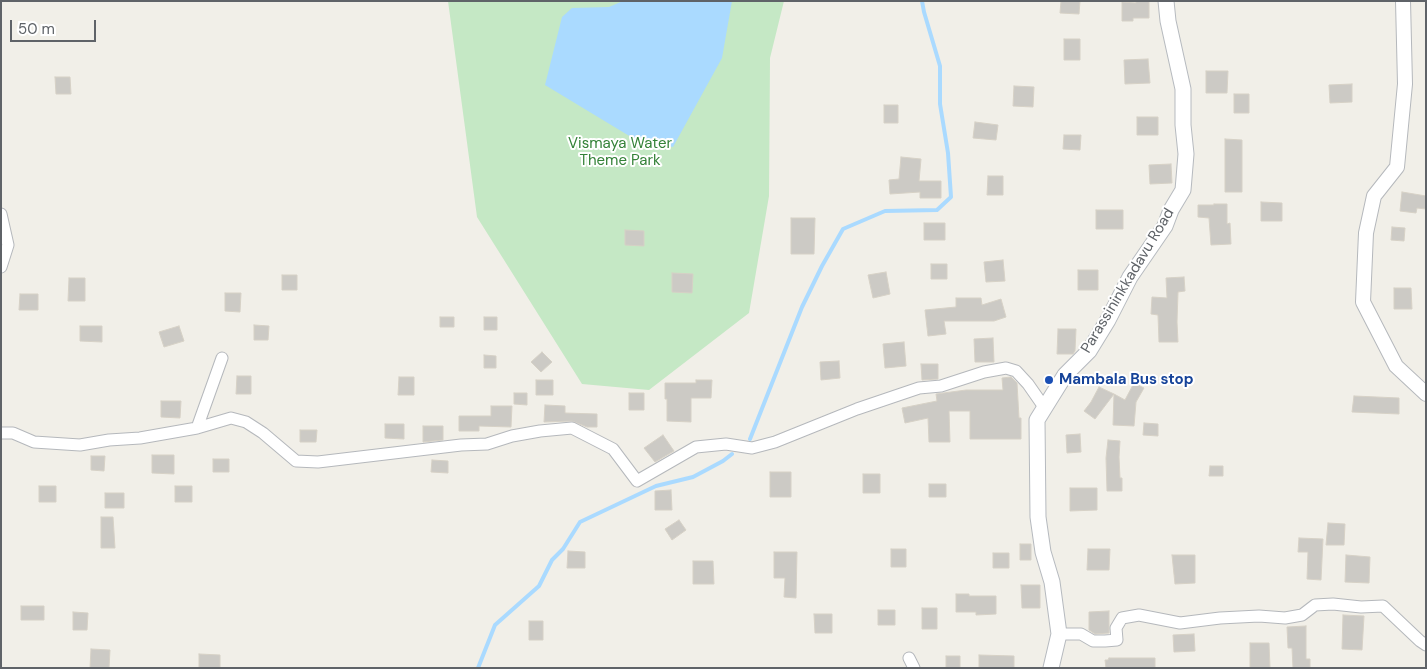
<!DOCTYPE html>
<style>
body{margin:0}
#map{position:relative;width:1427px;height:669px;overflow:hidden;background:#f1efe8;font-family:"DM Sans",sans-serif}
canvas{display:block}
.frame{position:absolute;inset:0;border:2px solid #5f6368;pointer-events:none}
.scale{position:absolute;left:10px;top:20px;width:86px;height:22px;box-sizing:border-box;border:2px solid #5f6368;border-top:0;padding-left:6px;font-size:15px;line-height:18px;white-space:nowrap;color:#5f6368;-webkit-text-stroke:4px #fff;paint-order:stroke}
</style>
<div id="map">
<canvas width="1427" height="669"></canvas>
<div class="frame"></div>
<div class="scale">50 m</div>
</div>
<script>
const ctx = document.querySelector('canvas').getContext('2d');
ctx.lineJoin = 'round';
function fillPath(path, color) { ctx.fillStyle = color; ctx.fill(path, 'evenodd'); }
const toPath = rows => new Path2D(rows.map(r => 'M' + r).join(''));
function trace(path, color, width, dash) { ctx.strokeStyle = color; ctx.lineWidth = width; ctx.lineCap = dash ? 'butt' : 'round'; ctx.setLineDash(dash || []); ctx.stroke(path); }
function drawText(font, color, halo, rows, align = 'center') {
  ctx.font = font + ' "DM Sans",sans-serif'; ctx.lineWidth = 4; ctx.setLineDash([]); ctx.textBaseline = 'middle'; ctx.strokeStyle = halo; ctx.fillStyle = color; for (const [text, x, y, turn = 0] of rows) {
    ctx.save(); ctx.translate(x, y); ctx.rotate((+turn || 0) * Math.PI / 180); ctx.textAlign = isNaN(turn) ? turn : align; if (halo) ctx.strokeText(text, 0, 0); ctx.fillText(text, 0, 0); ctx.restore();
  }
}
fillPath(toPath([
 [448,1,784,1,770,58,769,196,749,313,649,390,582,384,477,217]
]), '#c5e8c5');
fillPath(toPath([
 [623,1,732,1,722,58,673,147,631,137,545,85,562,17,572,8,609,7]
]), '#aadaff');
trace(toPath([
 [750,439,802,307,822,266,843,229,885,211,937,210,951,197,948,153,940,104,940,66,924,12,922,1],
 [478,668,495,625,539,586,552,560,563,549,580,522,656,486,693,477,723,461,732,454]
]), '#aadaff', 4);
const building = toPath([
 [1061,1,1080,1,1079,14,1060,13,1061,1],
 [1136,1,1149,1,1149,18,1133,18,1133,21,1122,21,1122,2,1136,3,1136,1],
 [1064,39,1080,39,1080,60,1064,60,1064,39],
 [1148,59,1150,83,1125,84,1124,60,1148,59],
 [1206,71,1228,71,1227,93,1206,93,1206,71],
 [55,77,70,77,71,94,56,94,55,77],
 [1352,84,1352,102,1330,103,1329,85,1352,84],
 [1014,86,1034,87,1033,107,1013,106,1014,86],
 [1234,94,1249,94,1249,113,1234,113,1234,94],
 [884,105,898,105,898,123,884,123,884,105],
 [1137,117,1158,117,1158,135,1137,135,1137,117],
 [975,122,998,125,996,140,973,138,975,122],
 [1064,135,1081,135,1080,150,1063,149,1064,135],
 [1225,139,1242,140,1242,192,1225,192,1225,139],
 [901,157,921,159,919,181,941,181,941,198,920,198,920,192,890,194,889,180,899,179,901,157],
 [1171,164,1172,183,1150,184,1149,165,1171,164],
 [988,176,1003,176,1003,195,987,195,988,176],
 [1402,192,1426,196,1426,209,1417,208,1416,213,1400,211,1402,192],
 [1261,202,1282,203,1282,221,1261,221,1261,202],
 [1214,204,1227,204,1227,224,1230,223,1231,244,1211,245,1209,218,1198,217,1198,205,1214,205,1214,204],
 [1096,210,1123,210,1123,229,1096,229,1096,210],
 [791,218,815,218,814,254,791,254,791,218],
 [924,223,945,223,945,240,924,240,924,223],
 [1392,227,1405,228,1404,241,1391,240,1392,227],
 [625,230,644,231,644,246,625,245,625,230],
 [1003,260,1005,281,986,282,984,262,1003,260],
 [931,264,947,264,947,279,931,279,931,264],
 [1078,270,1098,270,1098,290,1078,290,1078,270],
 [886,272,890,294,873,298,868,275,886,272],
 [672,273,693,274,692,293,672,292,672,273],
 [282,275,297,275,297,290,282,290,282,275],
 [1184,277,1185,291,1178,292,1177,322,1178,342,1159,342,1158,315,1151,314,1152,297,1167,298,1166,278,1184,277],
 [69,278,85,278,85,301,68,301,69,278],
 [1394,288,1411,288,1412,309,1394,309,1394,288],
 [225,293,241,293,240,312,225,311,225,293],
 [20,294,38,294,38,310,19,310,20,294],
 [956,298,981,298,982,305,1001,299,1006,317,994,321,944,321,946,334,928,336,925,310,956,307,956,298],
 [440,317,454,317,454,327,440,327,440,317],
 [484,317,497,317,497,330,484,330,484,317],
 [254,325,269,326,268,340,254,340,254,325],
 [80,326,102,326,102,342,80,341,80,326],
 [179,326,184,341,164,347,159,332,179,326],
 [1058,329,1076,329,1075,351,1073,354,1057,354,1058,329],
 [993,338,994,362,975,362,974,339,993,338],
 [904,342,906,366,885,368,883,344,904,342],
 [542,352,552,362,541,372,531,362,542,352],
 [484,355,496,356,496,368,484,368,484,355],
 [839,361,840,378,821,380,820,362,839,361],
 [921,364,938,364,938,379,922,380,921,364],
 [237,376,251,376,251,394,236,394,237,376],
 [399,377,414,377,414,395,398,395,399,377],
 [1011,377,1017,383,1019,418,1021,418,1021,439,970,439,970,411,949,411,950,442,929,442,928,418,905,423,902,408,937,401,936,394,966,390,1003,390,1002,378,1011,377],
 [536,380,553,380,553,395,536,395,536,380],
 [696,380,712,380,711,398,691,398,691,422,667,421,667,399,665,399,665,383,696,383,696,380],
 [1134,383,1144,388,1136,402,1134,426,1113,425,1114,394,1125,400,1134,383],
 [1099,387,1114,394,1095,419,1084,411,1091,402,1099,387],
 [514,393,527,393,527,405,514,404,514,393],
 [629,393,644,393,644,410,629,410,629,393],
 [1354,396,1399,398,1399,414,1352,412,1354,396],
 [161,401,181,401,180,418,161,417,161,401],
 [545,405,565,406,565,413,597,414,597,427,587,427,572,421,544,422,545,405],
 [491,406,512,406,511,427,479,426,479,431,459,431,459,416,491,416,491,406],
 [1144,423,1158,424,1158,436,1143,435,1144,423],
 [385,424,404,424,404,439,385,438,385,424],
 [423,426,443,426,443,440,423,442,423,426],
 [300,430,317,430,316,442,300,442,300,430],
 [1080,434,1081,452,1067,453,1066,435,1080,434],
 [663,435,674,451,655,462,644,448,663,435],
 [1108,440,1120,441,1119,457,1120,478,1122,478,1122,491,1107,491,1106,458,1108,440],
 [152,455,174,455,174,474,152,473,152,455],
 [91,456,105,456,104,471,91,470,91,456],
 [213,459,229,459,229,472,213,472,213,459],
 [432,460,448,461,448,473,431,472,432,460],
 [1210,466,1223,466,1223,476,1209,476,1210,466],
 [770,472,791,472,791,497,770,497,770,472],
 [863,474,880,474,880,493,863,493,863,474],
 [929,484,946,484,946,497,929,497,929,484],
 [39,486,56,486,56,502,39,502,39,486],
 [175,486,192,486,192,502,175,502,175,486],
 [1070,488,1097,488,1097,510,1070,511,1070,488],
 [671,490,672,510,655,510,655,491,671,490],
 [105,493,124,493,124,508,105,508,105,493],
 [101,517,113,517,115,548,101,548,101,517],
 [679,520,686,530,672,540,665,529,679,520],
 [1328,523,1345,524,1344,545,1326,545,1328,523],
 [1299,538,1323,539,1321,580,1307,579,1308,552,1298,552,1299,538],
 [1020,544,1031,544,1031,560,1020,560,1020,544],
 [891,549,906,549,906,567,891,567,891,549],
 [1088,549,1110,549,1109,570,1087,570,1088,549],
 [568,551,585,552,585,568,567,568,568,551],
 [774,552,797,552,796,598,784,597,785,578,774,578,774,552],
 [993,553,1009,553,1009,568,993,568,993,553],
 [1172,555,1195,555,1195,583,1175,584,1172,555],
 [1346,555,1370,557,1369,583,1345,582,1346,555],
 [693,561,713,561,714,584,693,584,693,561],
 [1021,585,1040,585,1040,608,1022,608,1021,585],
 [956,594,969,594,969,596,996,596,996,614,976,615,976,612,956,612,956,594],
 [21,606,44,606,44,620,21,620,21,606],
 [922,608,937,608,937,629,922,629,922,608],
 [878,610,895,610,895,625,878,625,878,610],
 [1109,611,1109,633,1095,634,1089,630,1089,612,1109,611],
 [73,612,88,613,87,630,73,630,73,612],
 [814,614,832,614,832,633,815,633,814,614],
 [1343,615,1364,616,1362,650,1342,649,1343,615],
 [529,621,543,621,543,640,529,640,529,621],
 [1306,626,1306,659,1310,659,1310,668,1293,668,1292,648,1288,648,1287,627,1306,626],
 [1194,634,1195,651,1174,652,1173,635,1194,634],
 [1250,643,1269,643,1270,668,1250,668,1250,643],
 [91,649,110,650,109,668,90,668,91,649],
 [199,654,220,655,220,668,199,668,199,654],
 [979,655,1014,656,1014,668,979,668,979,655],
 [946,656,960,656,960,668,946,668,946,656],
 [1109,658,1155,658,1155,668,1106,668,1105,660,1108,660,1109,658]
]);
fillPath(building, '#cccac5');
trace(building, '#d6d1c6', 1);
const minor = toPath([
 [1,214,8,245,1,267],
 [197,428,222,358],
 [1,433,13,433,34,442,80,445,109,440,140,438,197,428,231,418,246,422,263,433,296,461,318,462,461,445,487,444,512,436,540,431,572,428,613,449,637,481,696,447,726,444,752,448,775,442,857,409,919,388,941,386,984,372,1006,368,1016,371,1028,384,1044,407],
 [1059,634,1081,634,1093,641,1105,641,1117,640,1116,628,1122,618,1139,615,1180,623,1220,618,1259,616,1285,618,1302,615,1315,605,1333,604,1361,607,1383,606,1420,641,1426,645],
 [909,658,914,668]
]);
const tertiary = toPath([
 [1403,1,1405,84,1397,167,1374,196,1366,233,1363,302,1396,366,1426,394]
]);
const secondary = toPath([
 [1051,668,1059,634,1052,582,1043,552,1038,517,1037,420,1065,375,1089,351,1108,320,1130,277,1165,226,1171,210,1183,190,1186,154,1183,125,1183,89,1168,21,1166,1]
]);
trace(minor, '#b5b8bc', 13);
trace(tertiary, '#b5b8bc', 16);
trace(secondary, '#b6babf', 17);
trace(minor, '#fff', 11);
trace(tertiary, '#fff', 14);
trace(secondary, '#fff', 15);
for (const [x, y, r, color] of [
 [1049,380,5,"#1a4fb4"]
]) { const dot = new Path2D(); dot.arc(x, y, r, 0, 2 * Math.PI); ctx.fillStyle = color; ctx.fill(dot); trace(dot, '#fff', 2); }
drawText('15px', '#348238', '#fff', [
 ["Vismaya Water",620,144],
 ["Theme Park",620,161]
]);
drawText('15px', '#5f6368', '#fff', [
 ["Parassininkkadavu Road",1128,281,-59]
]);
drawText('bold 15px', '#164399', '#fff', [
 ["Mambala Bus stop",1059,380]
], 'left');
</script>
